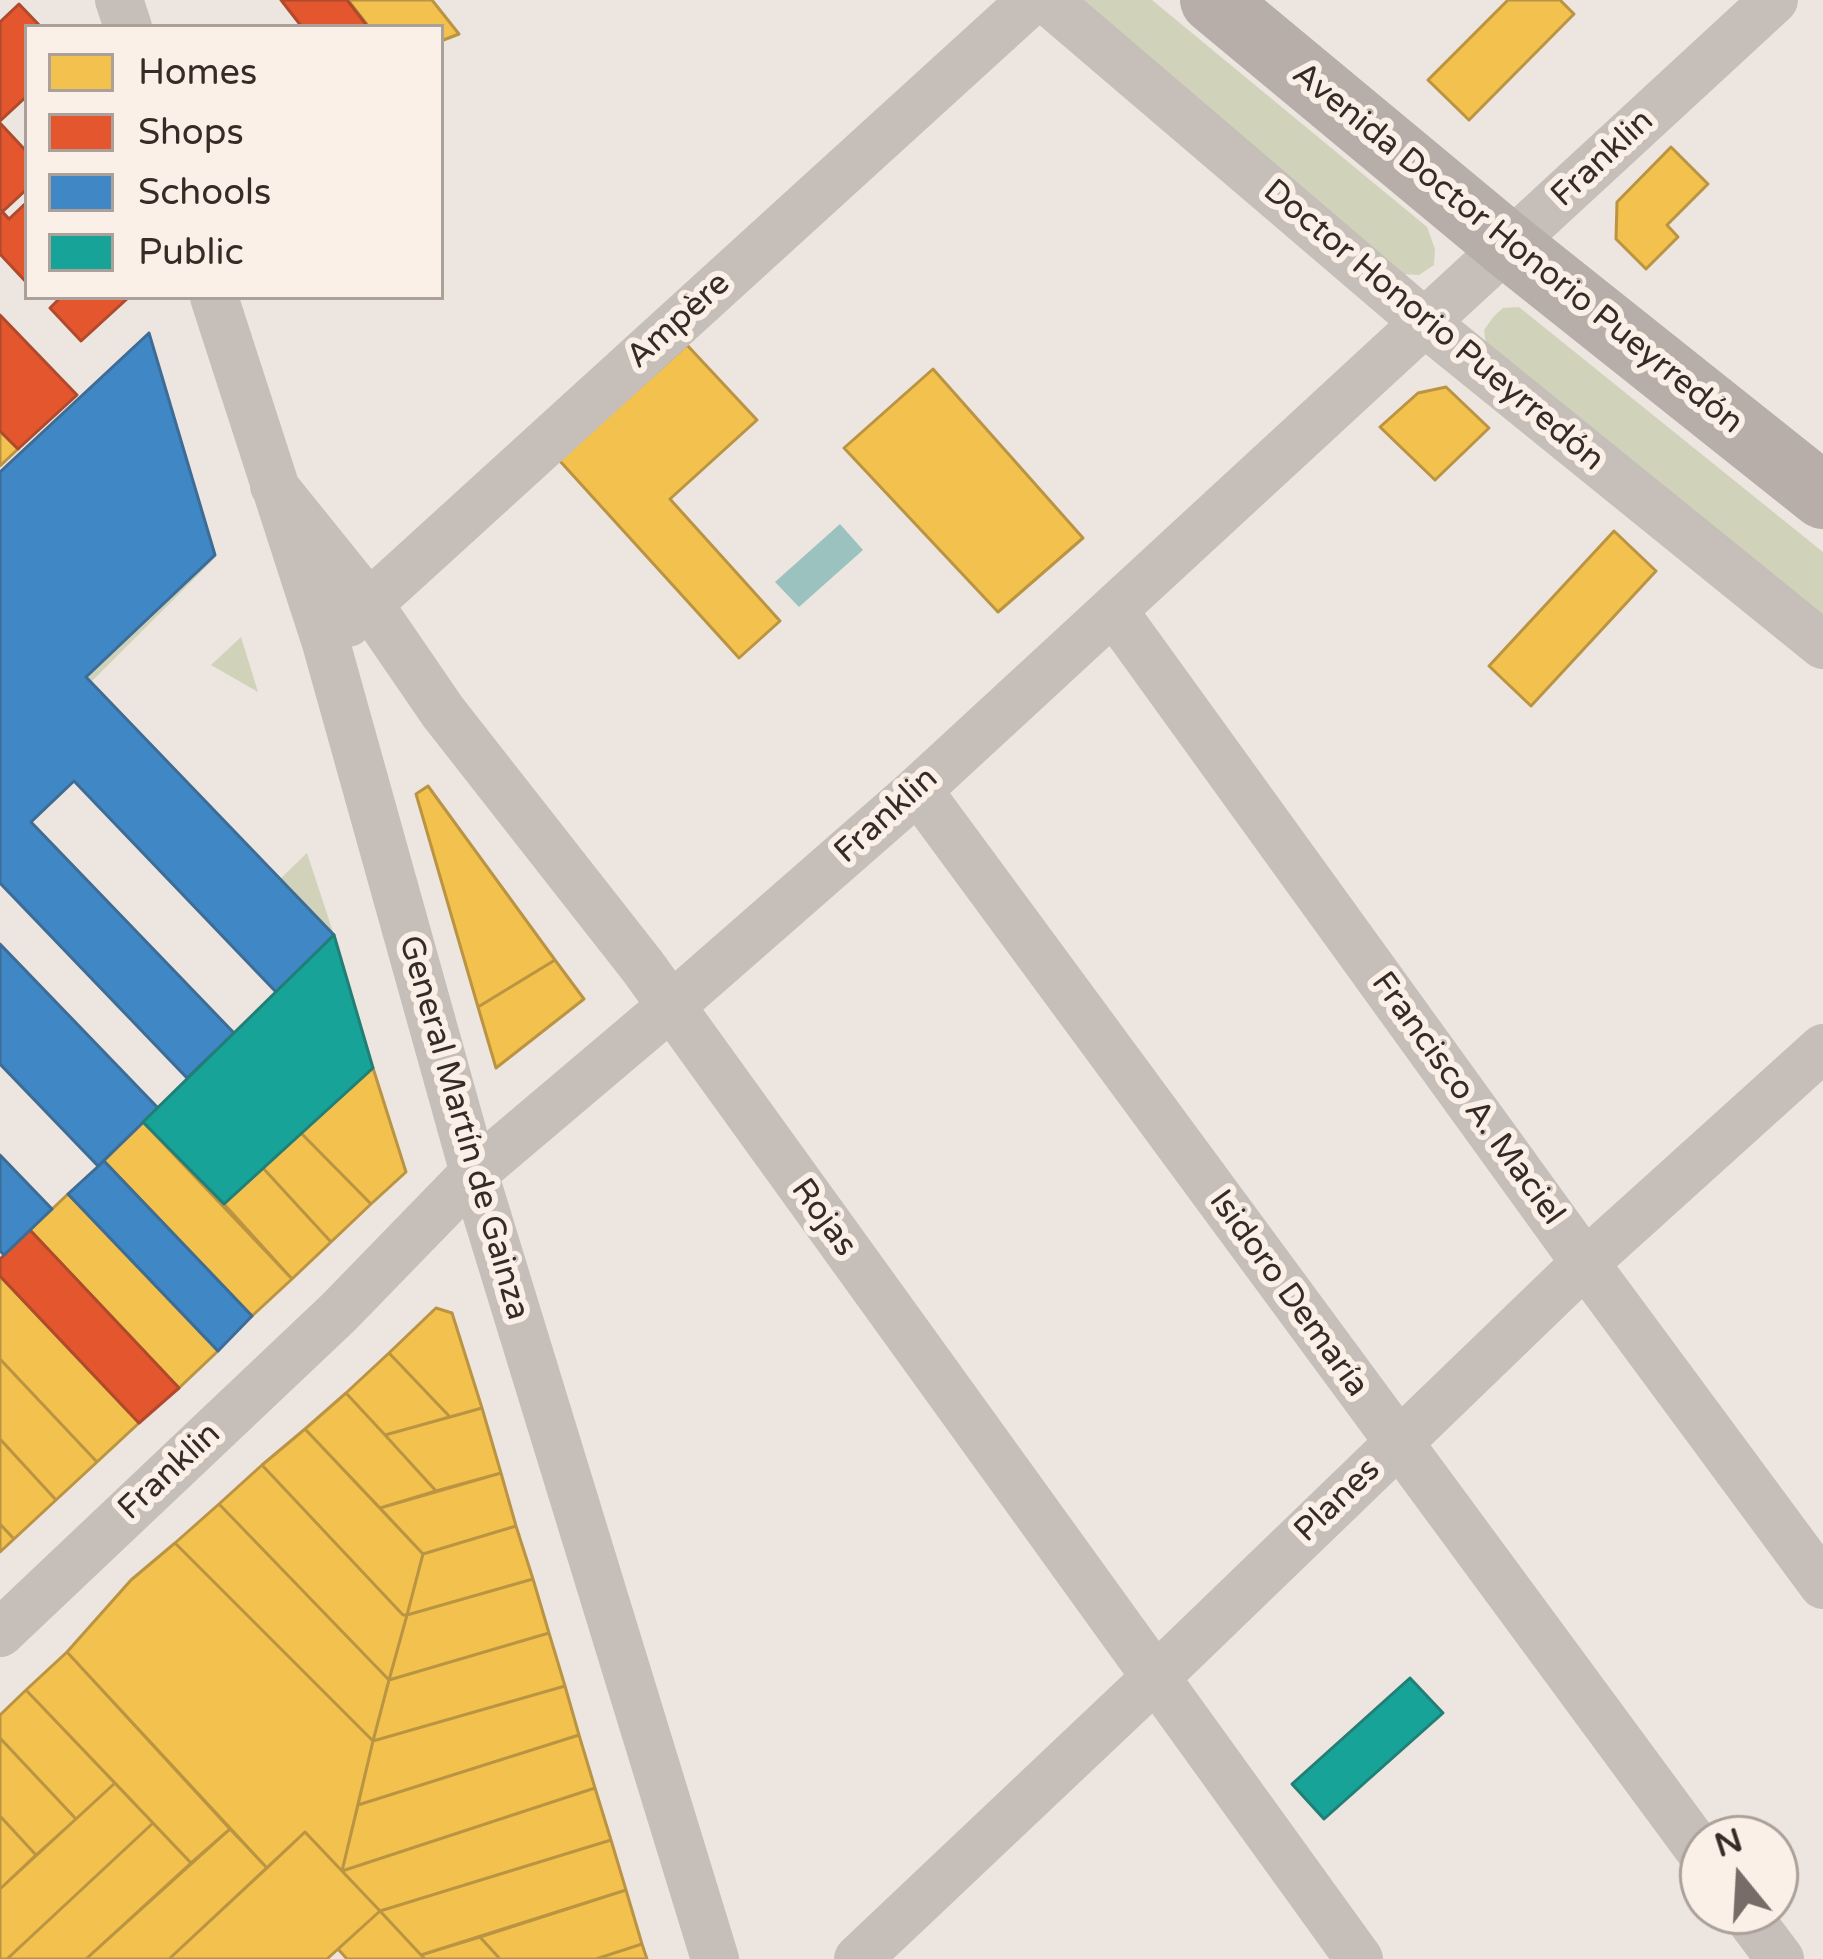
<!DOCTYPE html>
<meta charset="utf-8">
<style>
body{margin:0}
#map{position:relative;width:1823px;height:1959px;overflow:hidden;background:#ede6e0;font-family:"Varela Round",sans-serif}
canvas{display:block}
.legend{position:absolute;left:24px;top:24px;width:420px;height:276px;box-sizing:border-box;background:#faf0e7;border:3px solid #aca19a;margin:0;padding:15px 21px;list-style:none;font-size:36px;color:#372b27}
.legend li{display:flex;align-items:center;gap:24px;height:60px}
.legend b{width:60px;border:3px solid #aca19a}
.north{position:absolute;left:1679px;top:1815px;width:120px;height:120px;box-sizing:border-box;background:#faf0e7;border:3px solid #aca19a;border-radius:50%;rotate:342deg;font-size:33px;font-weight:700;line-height:48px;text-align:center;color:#372b27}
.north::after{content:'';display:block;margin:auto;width:42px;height:54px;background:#776c68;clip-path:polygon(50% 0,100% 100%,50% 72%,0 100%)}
</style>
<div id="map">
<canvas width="1823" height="1959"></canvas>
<ul class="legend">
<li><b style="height:33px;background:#f2c14e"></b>Homes</li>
<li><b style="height:33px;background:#e4572e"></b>Shops</li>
<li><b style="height:33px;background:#3f88c5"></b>Schools</li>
<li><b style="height:33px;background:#17a398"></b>Public</li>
</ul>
<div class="north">N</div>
</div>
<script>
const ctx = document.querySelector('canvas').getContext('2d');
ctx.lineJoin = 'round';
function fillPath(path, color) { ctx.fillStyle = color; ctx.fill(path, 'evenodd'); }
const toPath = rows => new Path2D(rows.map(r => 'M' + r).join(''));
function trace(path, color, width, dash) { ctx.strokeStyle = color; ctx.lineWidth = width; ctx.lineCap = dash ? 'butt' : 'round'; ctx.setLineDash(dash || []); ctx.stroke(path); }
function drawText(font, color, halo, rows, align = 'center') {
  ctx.font = font + ' "Varela Round",sans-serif'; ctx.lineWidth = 12; ctx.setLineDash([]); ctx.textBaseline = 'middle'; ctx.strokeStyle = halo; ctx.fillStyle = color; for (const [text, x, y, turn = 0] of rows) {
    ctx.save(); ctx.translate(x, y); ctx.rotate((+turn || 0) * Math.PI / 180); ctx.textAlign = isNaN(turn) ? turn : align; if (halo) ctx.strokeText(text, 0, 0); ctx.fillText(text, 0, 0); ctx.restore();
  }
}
fillPath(toPath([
 [1066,0,1152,0,1427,227,1435,249,1434,265,1419,275,1400,274],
 [1519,307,1823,552,1823,626,1487,350,1484,330,1494,316,1503,308],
 [215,555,216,557,91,682,86,677],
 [241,637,258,692,211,665],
 [307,853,334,935,280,879]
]), '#d0d3b9');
fillPath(toPath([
 [840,524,863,550,799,607,775,582]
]), '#9bc2be');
const homes = toPath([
 [348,0,432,0,459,34,441,41,441,27,369,27,348,0],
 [1508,0,1560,0,1574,14,1469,120,1428,80,1508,0],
 [1671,147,1708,184,1667,225,1678,237,1646,269,1616,239,1617,202,1671,147],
 [687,345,757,420,670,499,780,621,739,658,559,460,687,345],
 [933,369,1083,538,998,612,844,448,933,369],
 [1446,387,1489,428,1435,480,1380,427,1418,393,1446,387],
 [0,431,18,449,0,466,0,431],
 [1614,531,1656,571,1531,706,1489,666,1614,531],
 [428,786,555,960,478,1007,416,794,428,786],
 [555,960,584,999,496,1068,478,1007,555,960],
 [373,1068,406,1172,371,1204,301,1133,373,1068],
 [143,1122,292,1279,252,1316,104,1161,143,1122],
 [301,1133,371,1204,331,1242,263,1168,301,1133],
 [263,1168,331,1242,292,1279,224,1204,263,1168],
 [68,1194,218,1351,179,1388,30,1230,68,1194],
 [0,1276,139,1423,97,1462,0,1359,0,1276],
 [436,1308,452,1313,482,1408,450,1417,389,1353,436,1308],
 [389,1353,450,1417,385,1435,346,1393,389,1353],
 [0,1359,97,1462,56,1500,0,1439,0,1359],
 [346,1393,385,1435,436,1491,380,1508,305,1429,346,1393],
 [482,1408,501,1473,436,1491,385,1435,482,1408],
 [305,1429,423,1554,407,1615,403,1615,262,1465,305,1429],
 [0,1439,56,1500,14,1539,0,1524,0,1439],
 [262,1465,403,1615,407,1615,389,1680,219,1504,262,1465],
 [501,1473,516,1526,423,1554,380,1508,501,1473],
 [219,1504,389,1680,373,1741,175,1543,219,1504],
 [0,1524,14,1539,0,1552,0,1524],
 [516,1526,533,1579,407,1615,423,1554,516,1526],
 [175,1543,373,1741,342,1871,305,1832,267,1868,67,1652,131,1580,175,1543],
 [533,1579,549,1633,389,1680,407,1615,533,1579],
 [549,1633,565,1686,373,1741,389,1680,549,1633],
 [67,1652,230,1829,191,1863,26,1690,67,1652],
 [565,1686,579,1735,358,1805,373,1741,565,1686],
 [26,1690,115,1783,76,1819,0,1738,0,1715,26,1690],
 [579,1735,595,1788,342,1871,358,1805,579,1735],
 [0,1738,76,1819,36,1855,0,1816,0,1738],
 [115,1783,153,1823,7,1959,0,1959,0,1889,115,1783],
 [595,1788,611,1840,380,1911,342,1871,595,1788],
 [0,1816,36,1855,0,1889,0,1816],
 [153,1823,191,1863,86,1959,7,1959,153,1823],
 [230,1829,267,1868,169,1959,86,1959,230,1829],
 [305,1832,380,1911,327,1959,169,1959,305,1832],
 [611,1840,626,1890,421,1955,380,1911,611,1840],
 [626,1890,642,1944,596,1959,500,1959,480,1937,626,1890],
 [380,1911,421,1955,425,1959,347,1959,338,1949,380,1911],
 [480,1937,500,1959,425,1959,421,1955,480,1937],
 [642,1944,647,1959,596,1959,642,1944]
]);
fillPath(homes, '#f2c14e');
trace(homes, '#ba9442', 3);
const shops = toPath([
 [281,0,347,0,368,27,302,27,281,0],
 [19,4,41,27,27,27,27,96,0,121,0,22,19,4],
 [0,123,27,152,27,202,9,219,0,209,0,123],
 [27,189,27,283,0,254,0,214,27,189],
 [61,297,128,297,128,298,81,341,50,308,61,297],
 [0,315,77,395,18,449,0,431,0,315],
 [30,1230,179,1388,139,1423,0,1276,0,1259,30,1230]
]);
fillPath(shops, '#e4572e');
trace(shops, '#b04a2c', 3);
const schools = toPath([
 [149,333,215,555,86,677,334,935,276,992,74,781,31,822,234,1033,187,1078,0,883,0,472,149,333],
 [0,944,158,1108,98,1166,0,1064,0,944],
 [0,1155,52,1209,4,1255,0,1251,0,1155],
 [104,1161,252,1316,218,1351,68,1194,104,1161]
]);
fillPath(schools, '#3f88c5');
trace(schools, '#3d6c96', 3);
const public = toPath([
 [334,935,373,1068,224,1204,143,1122,334,935],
 [1410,1678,1443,1713,1324,1819,1292,1784,1410,1678]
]);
fillPath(public, '#17a398');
trace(public, '#217f76', 3);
trace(toPath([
 [119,0,128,27],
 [1047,0,1424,322,1823,645],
 [214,297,326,643,474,1173,715,1959],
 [274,486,369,604,443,712,643,967,1359,1959],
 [1113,610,1585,1263,1823,1585],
 [348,623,1032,0],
 [918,790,1703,1855],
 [0,1633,339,1312,474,1173,670,1007,918,790,1774,0],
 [1744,1911,1780,1959],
 [858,1959,1156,1677,1585,1263,1823,1048]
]), '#c6beb9', 48);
trace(toPath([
 [1213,0,1509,246,1823,496]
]), '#b7aeaa', 66);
drawText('33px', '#372b27', '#faf0e7', [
 ["Franklin",1603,159,-43],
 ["Avenida Doctor Honorio Pueyrredón",1517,249,39],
 ["Ampère",679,321,-42],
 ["Doctor Honorio Pueyrredón",1433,326,40],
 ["Franklin",887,816,-42],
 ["Francisco A. Maciel",1467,1099,54],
 ["General Martín de Gainza",463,1128,74],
 ["Rojas",823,1218,54],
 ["Isidoro Demaría",1288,1294,54],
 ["Franklin",170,1472,-43],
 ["Planes",1338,1501,-44]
]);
</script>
